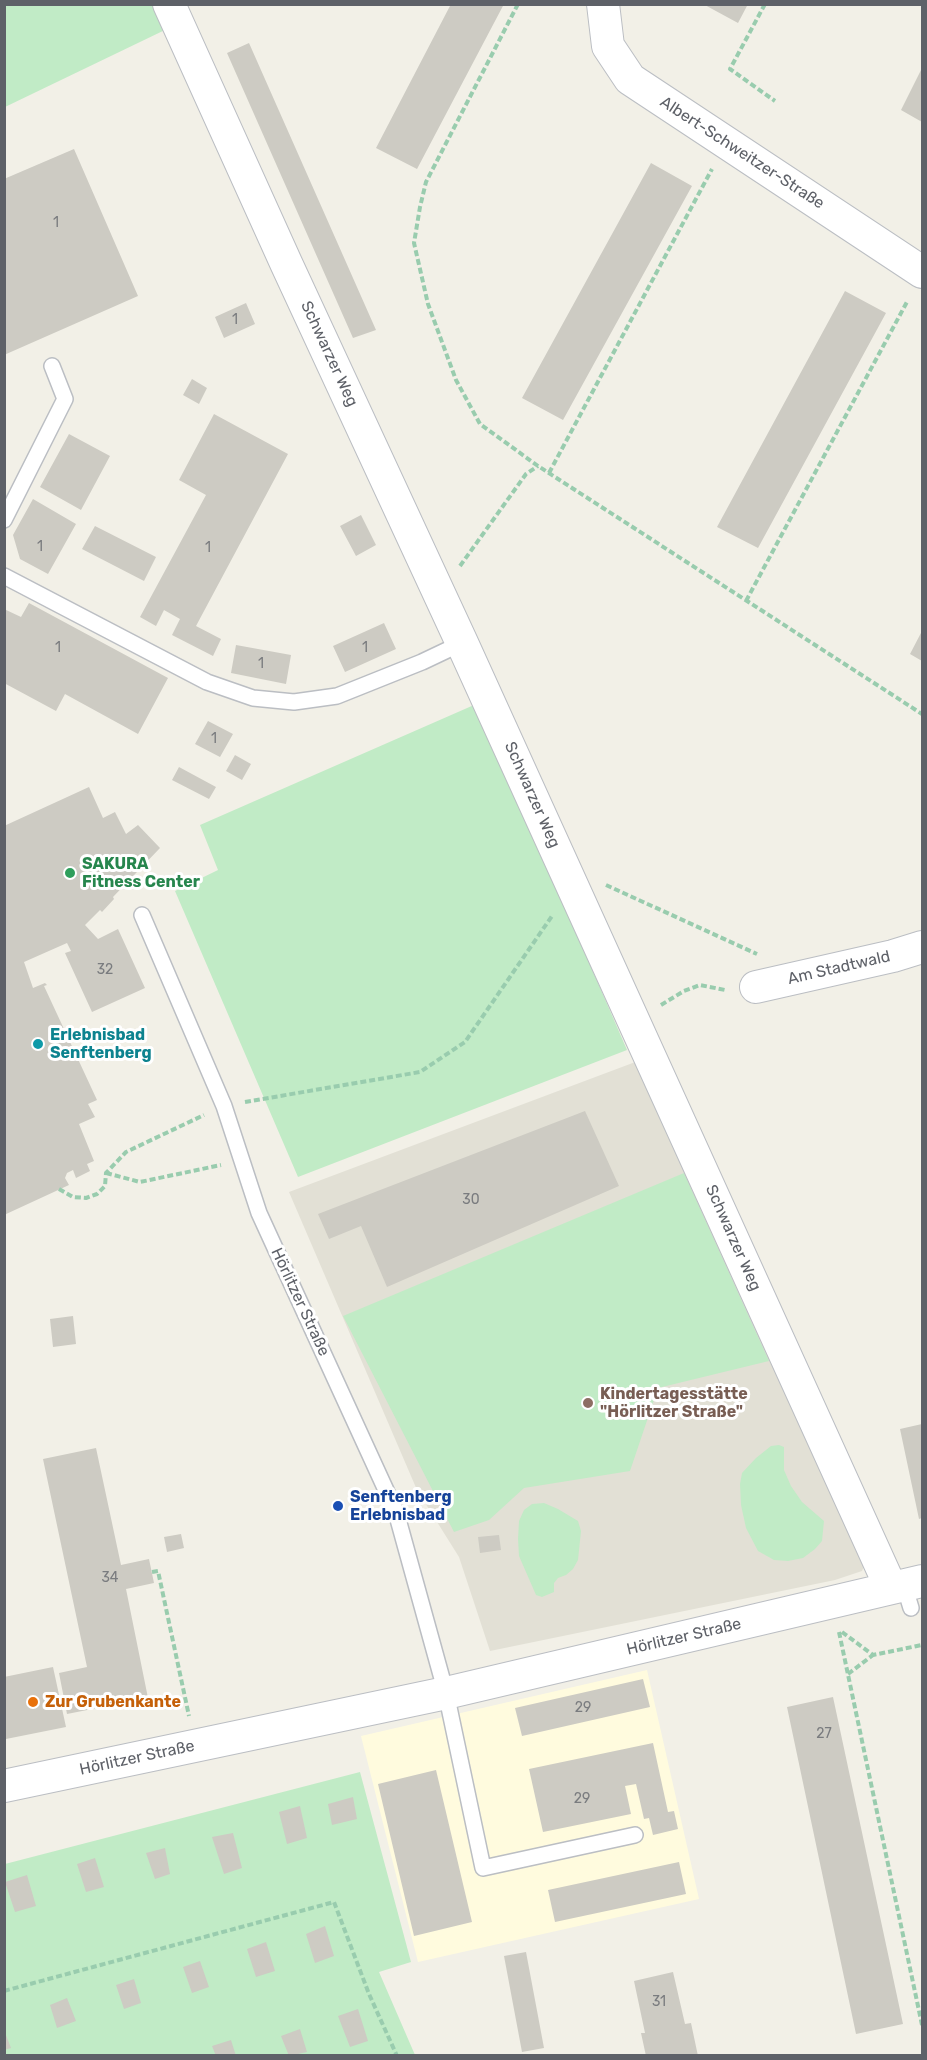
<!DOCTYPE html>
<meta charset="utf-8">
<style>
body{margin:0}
#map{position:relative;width:927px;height:2060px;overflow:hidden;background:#f2f0e7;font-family:Rubik,sans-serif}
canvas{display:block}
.frame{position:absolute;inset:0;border:6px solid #5e6168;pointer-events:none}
</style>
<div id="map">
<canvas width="927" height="2060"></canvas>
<div class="frame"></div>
</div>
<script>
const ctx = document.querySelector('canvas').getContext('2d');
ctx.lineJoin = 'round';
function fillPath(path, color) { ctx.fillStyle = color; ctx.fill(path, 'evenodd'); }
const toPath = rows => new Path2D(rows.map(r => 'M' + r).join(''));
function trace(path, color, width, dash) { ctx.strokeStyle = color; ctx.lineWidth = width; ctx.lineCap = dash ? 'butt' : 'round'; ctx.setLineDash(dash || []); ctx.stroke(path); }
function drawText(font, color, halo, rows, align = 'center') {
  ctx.font = font + ' Rubik,sans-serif'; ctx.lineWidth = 6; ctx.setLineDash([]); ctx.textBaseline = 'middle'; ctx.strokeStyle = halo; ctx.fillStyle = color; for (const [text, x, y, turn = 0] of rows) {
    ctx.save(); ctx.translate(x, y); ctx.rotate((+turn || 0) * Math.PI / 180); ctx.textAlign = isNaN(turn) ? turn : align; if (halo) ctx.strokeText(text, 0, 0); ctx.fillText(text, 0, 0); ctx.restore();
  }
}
fillPath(toPath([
 [647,1670,699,1899,418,1962,361,1736]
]), '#fffbde');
fillPath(toPath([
 [638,1061,867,1559,862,1571,835,1580,490,1651,459,1557,417,1490,289,1192]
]), '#e2e0d5');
fillPath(toPath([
 [5,5,155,5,167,29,5,107],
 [474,705,553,879,627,1050,298,1177,175,891,218,870,200,825],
 [684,1173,769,1361,658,1388,630,1471,524,1488,489,1520,454,1532,343,1316],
 [779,1445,784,1447,784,1470,791,1486,802,1502,824,1521,822,1541,815,1549,803,1558,788,1561,774,1560,758,1551,746,1528,741,1505,740,1484,742,1473,756,1458,771,1446],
 [544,1503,558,1509,578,1521,581,1531,578,1560,573,1569,566,1575,558,1578,554,1583,554,1592,542,1597,536,1595,519,1556,518,1539,519,1521,524,1510,532,1504],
 [360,1772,411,1962,379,1972,415,2055,5,2056,5,1864]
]), '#c1ebc6');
fillPath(toPath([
 [451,4,504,4,417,169,376,148],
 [703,4,748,4,738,23],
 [249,43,376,330,353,338,227,53],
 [922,68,922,122,901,110],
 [74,149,138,296,4,355,4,179],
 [651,163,692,186,563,420,522,398],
 [845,291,886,313,758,548,717,527],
 [246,303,255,324,224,338,215,317],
 [192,379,207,388,199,404,183,395],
 [214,414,288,454,196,626,221,639,213,656,172,635,180,619,164,610,156,626,140,617,206,495,179,480],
 [69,434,110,456,81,510,40,487],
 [33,499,76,524,48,574,20,559,13,535],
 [361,515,376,545,356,556,340,526],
 [95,526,156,557,144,581,82,549],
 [29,603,168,678,138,734,65,694,56,711,4,683,4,609,21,617],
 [384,623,396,649,345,672,333,646],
 [922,631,922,661,910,654],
 [236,645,291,655,286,684,231,673],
 [208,721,233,734,220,757,195,744],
 [235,755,251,764,242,780,226,771],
 [179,767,216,787,209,799,172,780],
 [89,787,103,818,115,812,126,834,138,825,160,848,113,897,114,899,102,912,100,910,85,925,98,939,118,929,145,988,92,1012,65,953,71,951,67,943,24,962,33,988,45,983,47,985,44,986,97,1100,88,1104,95,1117,79,1124,94,1161,87,1164,90,1171,76,1178,73,1170,67,1173,65,1178,69,1185,4,1215,4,826],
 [585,1111,619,1186,387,1287,361,1226,329,1239,318,1214],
 [73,1316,76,1344,53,1347,50,1319],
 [922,1424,922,1518,919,1519,900,1429],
 [96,1448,121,1565,149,1559,154,1583,126,1589,148,1698,67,1714,59,1673,87,1667,43,1459],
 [181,1534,184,1548,167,1552,164,1537],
 [499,1535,501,1550,480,1553,478,1537],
 [53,1667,66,1727,6,1739,4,1677],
 [643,1679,650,1707,522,1736,515,1708],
 [833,1697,903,2024,856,2034,787,1707],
 [653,1743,668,1812,674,1811,678,1829,653,1835,649,1818,644,1819,636,1784,625,1786,631,1814,543,1832,529,1769],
 [436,1770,472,1922,414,1936,378,1784],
 [353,1797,357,1819,332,1825,328,1804],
 [300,1806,307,1838,287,1844,279,1812],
 [233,1833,242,1868,224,1874,212,1837],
 [165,1848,170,1874,155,1879,146,1853],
 [95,1858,104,1887,86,1892,77,1864],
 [679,1862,686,1894,555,1922,548,1890],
 [27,1875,36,1906,15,1912,5,1882],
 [325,1926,334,1956,315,1963,306,1934],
 [266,1942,275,1971,256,1977,247,1949],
 [526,1952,544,2048,522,2052,504,1956],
 [200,1961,209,1987,192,1993,183,1967],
 [673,1972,685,2024,691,2023,698,2056,646,2056,641,2033,645,2033,634,1981],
 [134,1979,141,2003,124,2009,116,1985],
 [67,1998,76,2021,57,2028,50,2005],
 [358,2009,368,2041,350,2047,338,2016],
 [300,2029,307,2052,289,2056,281,2036],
 [4,2030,11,2048,4,2050],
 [231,2040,236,2056,216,2056,212,2046]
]), '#cdcbc3');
const lane = toPath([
 [4,520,65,399,52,366],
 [4,576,207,682,253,698,294,702,337,696,422,662,462,643],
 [142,915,224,1106,259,1213,396,1512,446,1693,483,1868,635,1835],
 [904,1585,911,1608]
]);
const street = toPath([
 [169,4,286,263,462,643,891,1588],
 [603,4,608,46,630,79,922,272],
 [756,987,893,956,922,947],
 [4,1786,446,1693,922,1581]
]);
trace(lane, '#bbbec3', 18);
trace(street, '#bbbec3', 34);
trace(toPath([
 [518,4,426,182,420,207,414,243,428,304,456,380,480,424,538,466,922,714],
 [765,4,730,69,775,101],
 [549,473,712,169],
 [460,566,526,474,538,466],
 [746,601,908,300],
 [606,885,757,954],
 [661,1005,684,991,700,985,725,990],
 [245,1102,420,1072,465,1042,552,916],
 [106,1173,140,1182,221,1165],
 [59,1189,73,1197,86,1198,97,1194,105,1186,106,1173,126,1152,204,1115],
 [152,1572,158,1571,189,1716],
 [839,1632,922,2025],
 [842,1632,873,1655,922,1645],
 [848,1674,873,1655],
 [4,1991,334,1902,369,1994,397,2056]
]), '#99ccae', 4, [6, 3]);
trace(lane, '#fff', 15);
trace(street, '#fff', 32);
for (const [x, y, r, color] of [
 [70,873,6,"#2e9e5b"],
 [38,1044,6,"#0f9aa8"],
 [588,1403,6,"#8d6e63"],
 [338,1506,6,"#1a4fb4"],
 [33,1702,6,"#e8710a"]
]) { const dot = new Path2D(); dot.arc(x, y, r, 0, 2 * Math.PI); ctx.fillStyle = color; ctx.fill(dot); trace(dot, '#fff', 2); }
drawText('14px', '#7a7c7f', null, [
 ["1",56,223],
 ["1",235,320],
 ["1",40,547],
 ["1",208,548],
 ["1",58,648],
 ["1",365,648],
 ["1",261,664],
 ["1",214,739],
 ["32",105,970],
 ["30",471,1200],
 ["34",110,1578],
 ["29",583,1708],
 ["27",824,1734],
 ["29",582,1799],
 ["31",659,2002]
]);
drawText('16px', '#5e6168', '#fff', [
 ["Albert-Schweitzer-Straße",742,153,33],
 ["Schwarzer Weg",329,354,65],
 ["Schwarzer Weg",532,795,66],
 ["Am Stadtwald",839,968,-13],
 ["Schwarzer Weg",733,1238,66],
 ["Hörlitzer Straße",300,1302,65],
 ["Hörlitzer Straße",684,1637,-13],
 ["Hörlitzer Straße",137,1758,-12]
]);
drawText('bold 16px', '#27864d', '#fff', [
 ["SAKURA",82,864],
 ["Fitness Center",82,882]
], 'left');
drawText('bold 16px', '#0d838f', '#fff', [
 ["Erlebnisbad",50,1035],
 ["Senftenberg",50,1053]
], 'left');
drawText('bold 16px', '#785e54', '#fff', [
 ["Kindertagesstätte",600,1394],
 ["\"Hörlitzer Straße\"",600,1412]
], 'left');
drawText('bold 16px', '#164399', '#fff', [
 ["Senftenberg",350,1497],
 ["Erlebnisbad",350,1515]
], 'left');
drawText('bold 16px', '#c56008', '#fff', [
 ["Zur Grubenkante",45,1702]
], 'left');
</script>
